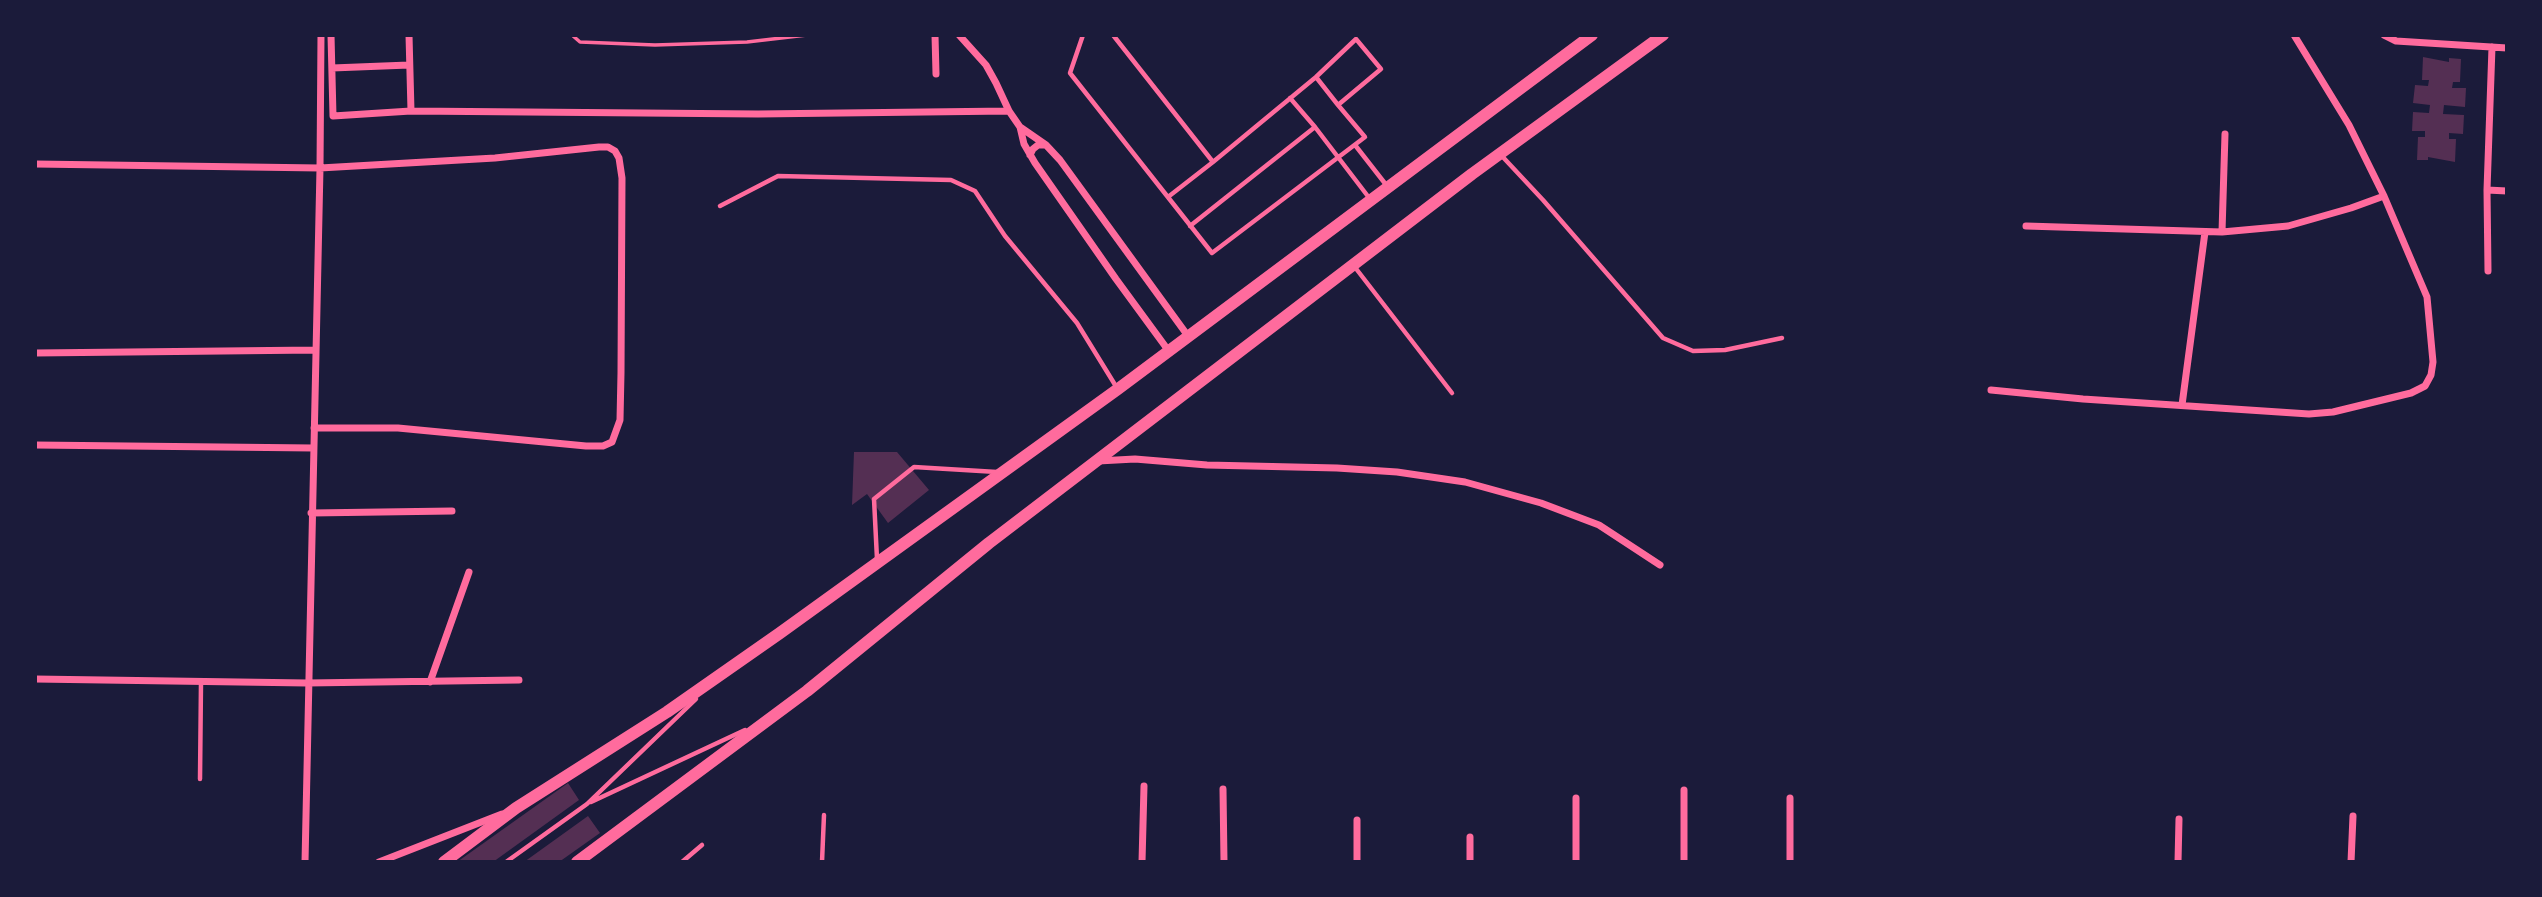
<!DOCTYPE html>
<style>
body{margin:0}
#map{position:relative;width:2542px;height:897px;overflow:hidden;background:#1b1b3a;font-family:"Archivo Narrow",sans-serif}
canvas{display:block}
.frame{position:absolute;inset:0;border:37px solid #1b1b3a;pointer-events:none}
</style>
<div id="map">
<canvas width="2542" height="897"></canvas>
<div class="frame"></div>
</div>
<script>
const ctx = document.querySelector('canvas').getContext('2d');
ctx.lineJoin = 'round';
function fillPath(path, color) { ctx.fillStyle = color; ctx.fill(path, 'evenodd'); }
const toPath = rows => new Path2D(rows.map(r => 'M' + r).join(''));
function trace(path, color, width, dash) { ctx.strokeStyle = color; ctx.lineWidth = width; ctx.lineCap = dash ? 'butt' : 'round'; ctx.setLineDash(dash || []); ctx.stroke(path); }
fillPath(toPath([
 [2423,57,2449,62,2449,58,2461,59,2460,82,2453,82,2452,88,2466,88,2465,107,2444,105,2443,114,2464,115,2463,134,2449,133,2449,139,2456,139,2455,162,2428,157,2428,160,2417,160,2418,137,2425,137,2425,131,2412,131,2413,112,2429,113,2430,105,2413,103,2415,85,2428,86,2429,80,2422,80],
 [854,452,897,452,929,490,888,523,867,494,852,505],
 [568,783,579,800,493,862,457,862],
 [588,816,600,833,559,862,524,862]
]), '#542f53');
trace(toPath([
 [572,35,580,42,655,45,747,42,807,35]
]), '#ff6b9d', 3.5);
trace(toPath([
 [1083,35,1070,73,1212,253,1365,137,1338,105,1381,69,1356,39,1316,77,1213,162,1113,35],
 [1316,77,1338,105],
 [1315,127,1370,199],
 [1355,145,1387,186],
 [1500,154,1543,200,1663,338,1693,351,1725,350,1782,338],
 [1168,197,1213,162],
 [720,206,778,176,951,180,975,191,1005,236,1077,323,1117,388],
 [1190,226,1315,127,1290,98],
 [1354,266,1452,393],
 [877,559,874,499,914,467,997,472],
 [200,779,201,682],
 [591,802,745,730],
 [506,862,587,804,696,699],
 [682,862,702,845],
 [822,862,824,815]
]), '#ff6b9d', 4.5);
trace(toPath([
 [331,35,333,116,411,111],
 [409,35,411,111,758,114,1009,111],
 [935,35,936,74],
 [959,35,986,65,996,83,1009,111,1020,127,1024,144,1035,163,1116,279,1168,350],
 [2384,35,2396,41,2507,48],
 [332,68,409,65],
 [1020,127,1046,145],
 [1030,155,1033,149,1038,145,1046,145,1060,160,1188,336],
 [35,164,320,168,495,158,599,147,608,147,615,151,619,158,622,178,621,373,620,420,612,442,603,446,586,446,398,428,314,428],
 [2487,190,2507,191],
 [2026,226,2222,232,2288,226,2351,208,2384,196],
 [2222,232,2225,134],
 [2488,271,2487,190,2492,47],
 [35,353,316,350],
 [1991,390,2083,399,2309,414,2333,412,2411,393,2425,386,2431,375,2433,362,2427,297,2384,196,2349,125,2294,35],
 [2182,405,2205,232],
 [35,445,313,448],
 [1098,461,1135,459,1207,465,1337,468,1397,472,1465,482,1541,503,1599,525,1660,565],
 [311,513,452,511],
 [35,679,307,683,519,680],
 [430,682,469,572],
 [1223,789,1224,862],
 [1684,790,1684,862],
 [1790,798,1790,862],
 [1357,820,1357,862],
 [1470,837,1470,862],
 [305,862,320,168,321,35],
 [379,862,502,814],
 [1142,862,1144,786],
 [1576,862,1576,798],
 [2178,862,2179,819],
 [2351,862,2353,816]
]), '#ff6b9d', 7);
trace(toPath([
 [444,862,516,808,667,712,780,633,1118,389,1592,35],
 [577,862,807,691,989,543,1472,174,1663,35]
]), '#ff6b9d', 12);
</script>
